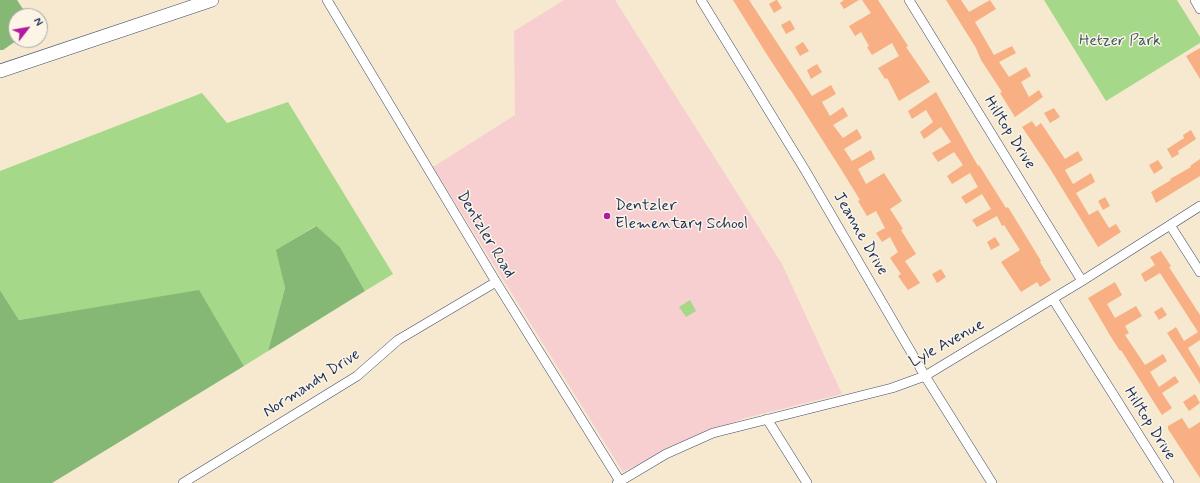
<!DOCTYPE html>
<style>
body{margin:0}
#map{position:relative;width:1200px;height:483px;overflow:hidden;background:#f6e9cf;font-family:Mynerve,sans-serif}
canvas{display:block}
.north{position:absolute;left:8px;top:8px;width:40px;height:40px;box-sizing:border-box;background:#fcf5e5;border:1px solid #a2a6af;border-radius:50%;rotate:59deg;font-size:11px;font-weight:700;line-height:16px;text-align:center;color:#1b2f5e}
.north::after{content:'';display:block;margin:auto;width:14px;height:18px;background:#b5179e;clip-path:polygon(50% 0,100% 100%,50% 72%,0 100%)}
</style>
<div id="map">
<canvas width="1200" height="483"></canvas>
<div class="north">N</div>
</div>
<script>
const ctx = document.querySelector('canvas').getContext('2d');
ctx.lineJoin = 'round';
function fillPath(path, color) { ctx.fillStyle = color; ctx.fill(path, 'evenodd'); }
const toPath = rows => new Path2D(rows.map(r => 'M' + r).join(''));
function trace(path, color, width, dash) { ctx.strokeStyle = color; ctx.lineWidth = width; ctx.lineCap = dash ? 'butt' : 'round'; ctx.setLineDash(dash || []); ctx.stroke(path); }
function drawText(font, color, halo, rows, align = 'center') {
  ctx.font = font + ' Mynerve,sans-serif'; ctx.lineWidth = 3; ctx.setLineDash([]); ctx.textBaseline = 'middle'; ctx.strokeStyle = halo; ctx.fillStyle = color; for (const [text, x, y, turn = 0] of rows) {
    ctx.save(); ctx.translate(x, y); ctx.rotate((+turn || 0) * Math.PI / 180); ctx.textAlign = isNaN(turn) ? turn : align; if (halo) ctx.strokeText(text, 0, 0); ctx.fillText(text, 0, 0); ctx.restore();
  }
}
fillPath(toPath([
 [564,0,615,0,782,264,842,394,745,418,689,440,623,472,433,167,515,115,514,31]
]), '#f7cfd0');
fillPath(toPath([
 [1044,0,1177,0,1200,37,1200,43,1106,101],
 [202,93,227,123,288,102,393,274,365,291,340,247,315,226,277,250,285,288,268,351,244,366,199,291,19,320,0,290,0,171],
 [690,300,696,311,686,317,679,307]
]), '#a5d888');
fillPath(toPath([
 [0,0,17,0,23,9,21,16,16,16,16,41,3,50,0,50],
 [316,226,340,247,365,291,268,351,285,288,276,250],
 [0,290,19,320,199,290,244,366,52,483,0,483]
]), '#84b874');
fillPath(toPath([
 [733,0,749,0,812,96,831,85,836,94,822,102,830,116,843,107,848,116,833,125,843,138,857,129,862,138,844,149,852,161,871,150,875,159,858,169,866,184,884,173,902,201,890,209,903,229,901,230,916,254,905,261,920,283,908,290,898,276,901,274,890,258,898,252,890,237,882,242,876,233,885,228,876,211,867,216,858,201,860,200,844,174,790,89,790,90,764,50],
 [776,0,777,0,782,8,774,13,769,4],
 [844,0,859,0,844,9,840,3],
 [862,0,878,0,908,46,906,47,930,82,899,101,887,78,885,79,878,68,899,56,892,43,872,55,867,47,869,46,861,32,855,36,849,26,871,13],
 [946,0,961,0,969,12,990,0,996,9,975,22,994,55,1012,46,1016,53,999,62,1009,77,1026,67,1031,76,1021,82,1029,97,1039,90,1043,97,1015,117,1000,93,1002,92,981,60,976,48],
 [790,20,795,29,786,34,781,25],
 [803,42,809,51,800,56,795,47],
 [1200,48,1200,79,1186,56],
 [817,64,822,72,811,79,807,70],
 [936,92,978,166,979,165,1006,208,1008,207,1041,261,1040,262,1051,280,1040,287,1037,282,1021,292,1001,262,1020,250,1004,225,1002,226,997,216,977,227,972,220,991,209,982,194,966,204,961,197,978,187,970,173,952,184,947,176,963,165,954,152,938,162,932,153,951,142,941,127,924,139,920,132,933,122,926,110,912,119,908,111],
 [1054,108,1060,117,1050,123,1044,113],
 [1032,121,1036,127,1041,123,1065,159,1078,151,1083,160,1065,170,1073,184,1091,173,1095,182,1076,193,1089,215,1098,210,1109,228,1116,224,1121,232,1098,247,1049,167,1022,127],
 [1191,130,1196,139,1178,151,1179,154,1172,158,1167,149,1184,138,1183,135],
 [1200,159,1200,176,1156,203,1151,192,1171,180,1170,179,1191,167,1190,166],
 [1158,160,1163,168,1154,174,1149,165],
 [1105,197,1110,206,1103,210,1098,201],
 [995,237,1000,245,991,250,987,242],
 [1161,251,1171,266,1169,267,1200,315,1200,340,1188,348,1200,368,1200,384,1167,333,1176,327,1184,341,1198,332,1160,273,1145,282,1141,274,1155,265,1150,257],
 [941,269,946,277,937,283,932,274],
 [1115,282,1122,295,1107,304,1115,318,1136,306,1142,316,1125,326,1129,333,1125,335,1145,365,1163,354,1167,361,1150,372,1159,387,1175,376,1179,382,1162,393,1172,408,1162,415,1121,350,1120,351,1111,337,1088,298],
 [1162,307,1167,315,1159,320,1154,312],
 [1195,394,1200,403,1189,411,1183,402],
 [1182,418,1189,429,1200,422,1200,478,1168,429,1168,426]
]), '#f8af83');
const street = toPath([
 [327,0,496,282,621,483],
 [701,0,805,170,925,376,992,483],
 [909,0,1082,281],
 [1195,0,1200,9],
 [1170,225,1200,272],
 [1053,299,1169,483],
 [767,419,807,483],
 [183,483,357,376,398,340,496,282],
 [617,483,666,454,713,433,892,388,925,376,1082,281,1200,206]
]);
const secondary = toPath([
 [0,71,212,0]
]);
trace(street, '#3c4b6f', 10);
trace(secondary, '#3c4b6f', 14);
trace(street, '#fff', 9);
trace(secondary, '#fff', 13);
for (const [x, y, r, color] of [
 [607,216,4,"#b5179e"]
]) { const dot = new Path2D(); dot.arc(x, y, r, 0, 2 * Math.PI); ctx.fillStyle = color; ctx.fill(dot); trace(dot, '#fcf5e5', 1.5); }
drawText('16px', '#3e5968', '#fcf5e5', [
 ["Hetzer Park",1120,42]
]);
drawText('16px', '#1b2f5e', '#fcf5e5', [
 ["Hilltop Drive",1009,133,58],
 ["Jeanne Drive",860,234,60],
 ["Dentzler Road",485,235,59],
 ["Lyle Avenue",947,344,-29],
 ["Normandy Drive",312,384,-33],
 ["Hilltop Drive",1149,424,58]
]);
drawText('16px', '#1b2f5e', '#fcf5e5', [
 ["Dentzler",615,207],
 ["Elementary School",615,225]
], 'left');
</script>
